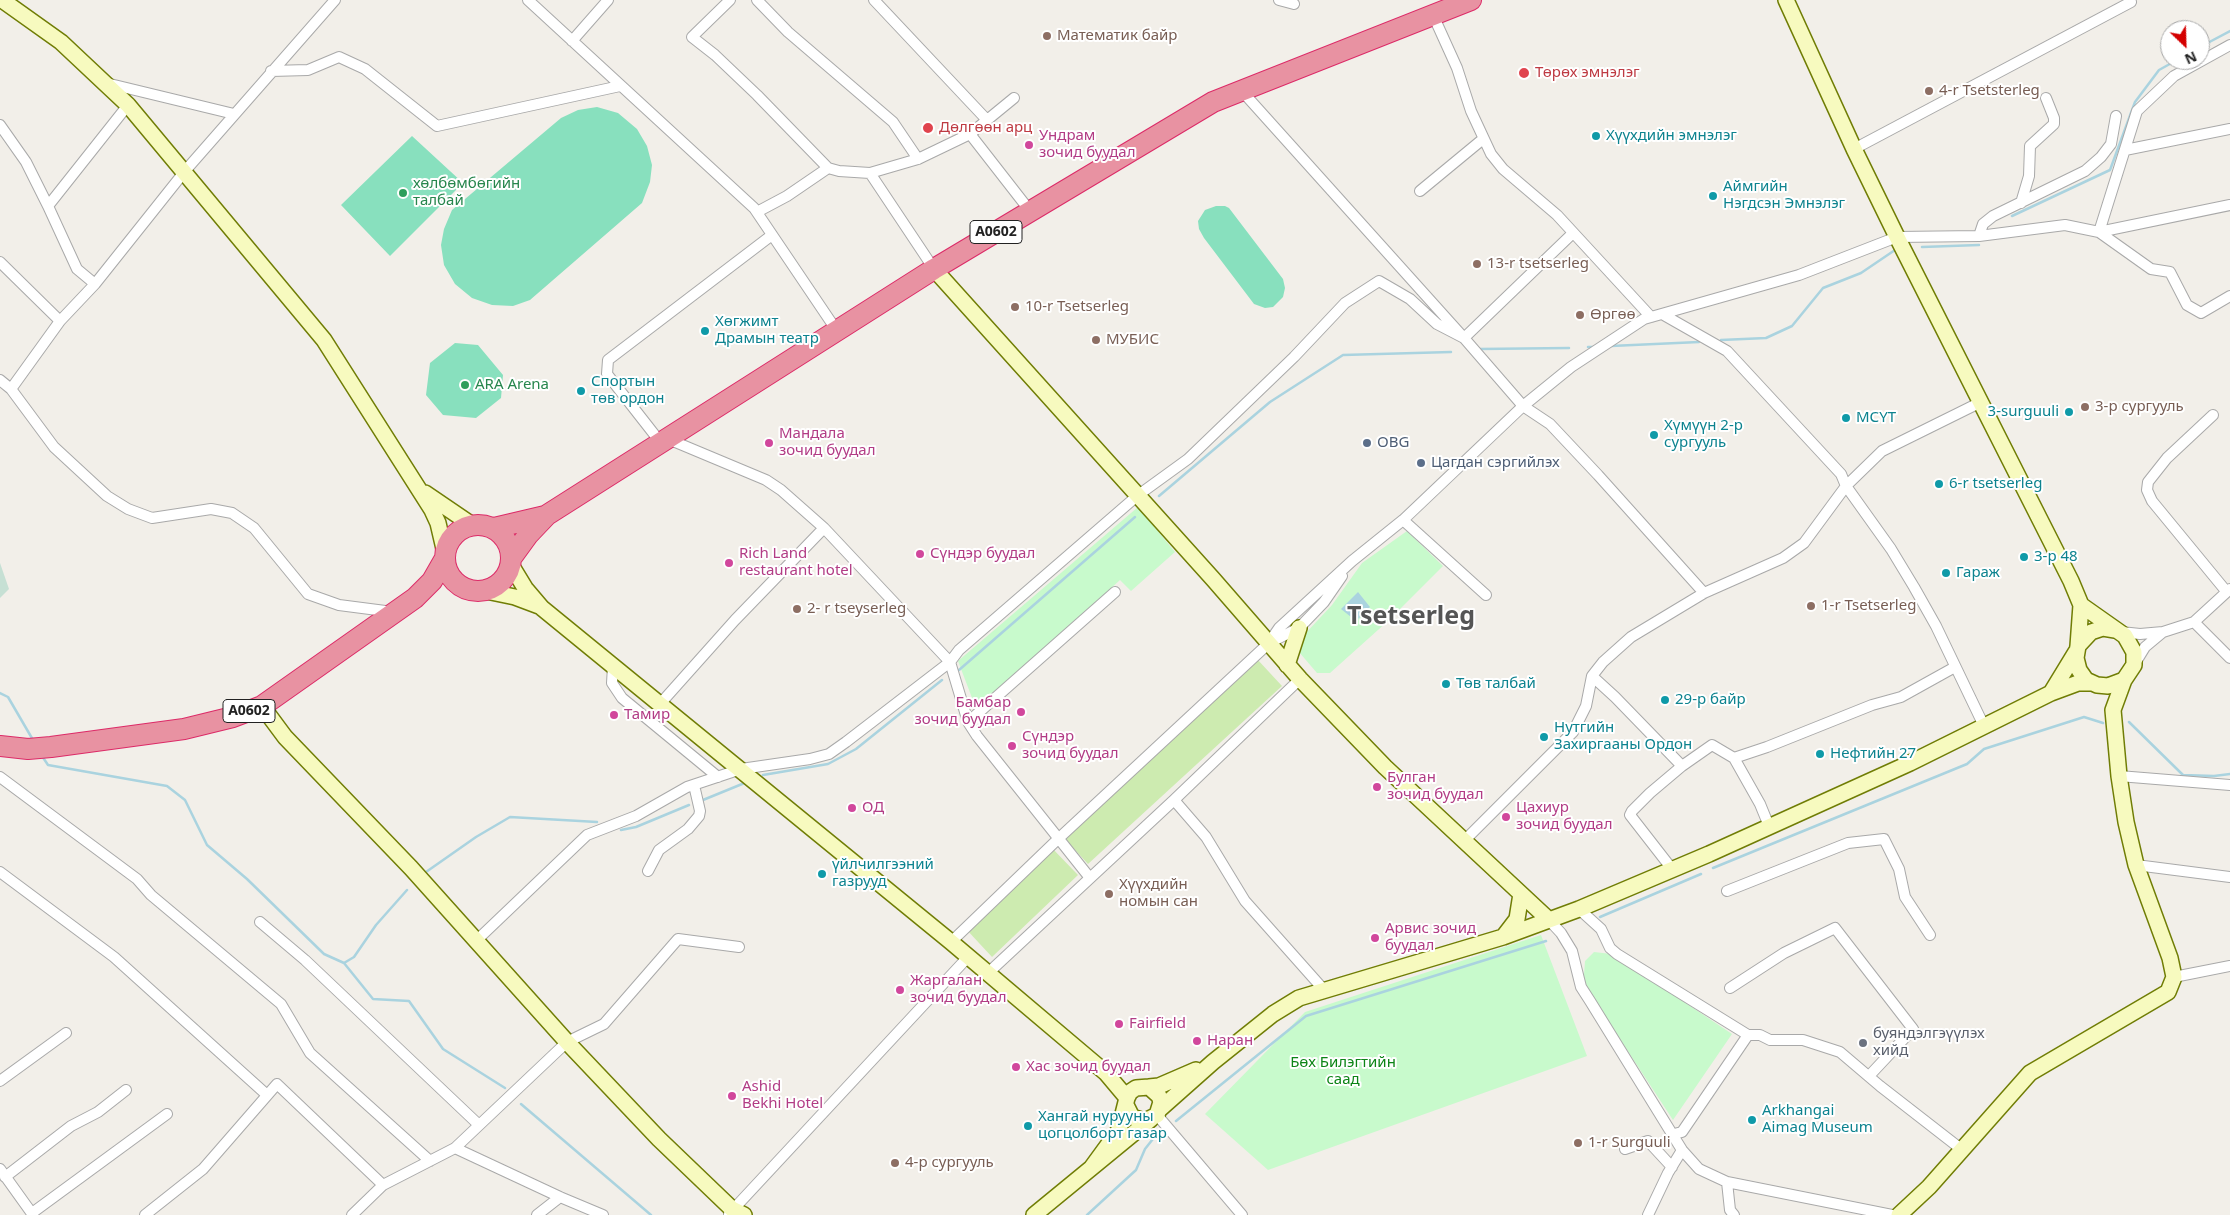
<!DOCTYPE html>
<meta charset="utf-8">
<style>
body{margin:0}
#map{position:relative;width:2230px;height:1215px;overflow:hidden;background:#f2efe9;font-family:"Noto Sans",sans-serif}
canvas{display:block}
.north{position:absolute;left:2160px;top:20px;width:50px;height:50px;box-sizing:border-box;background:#fff;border:1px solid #a7a7a7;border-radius:50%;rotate:156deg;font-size:14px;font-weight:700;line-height:20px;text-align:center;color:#222}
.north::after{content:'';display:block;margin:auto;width:18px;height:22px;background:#d40000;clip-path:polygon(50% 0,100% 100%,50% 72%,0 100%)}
</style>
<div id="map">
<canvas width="2230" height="1215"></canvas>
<div class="north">N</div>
</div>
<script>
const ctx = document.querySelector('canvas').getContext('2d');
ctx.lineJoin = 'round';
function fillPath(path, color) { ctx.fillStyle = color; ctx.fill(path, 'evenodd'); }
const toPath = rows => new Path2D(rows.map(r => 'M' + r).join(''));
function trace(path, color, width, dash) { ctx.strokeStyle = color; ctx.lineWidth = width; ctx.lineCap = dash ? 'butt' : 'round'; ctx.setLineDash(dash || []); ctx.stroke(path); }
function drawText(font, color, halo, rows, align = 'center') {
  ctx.font = font + ' "Noto Sans",sans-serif'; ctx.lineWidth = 4; ctx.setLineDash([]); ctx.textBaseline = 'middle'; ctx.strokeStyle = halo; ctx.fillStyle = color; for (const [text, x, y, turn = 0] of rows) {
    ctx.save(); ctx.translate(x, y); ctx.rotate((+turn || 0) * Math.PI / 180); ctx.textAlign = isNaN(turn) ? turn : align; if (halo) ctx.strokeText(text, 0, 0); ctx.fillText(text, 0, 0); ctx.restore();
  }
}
fillPath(toPath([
 [1257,659,1282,686,1088,864,1063,837],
 [1051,847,1078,875,992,957,966,929]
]), '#cdebb0');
fillPath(toPath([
 [0,563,9,589,0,598]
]), '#c6e0d4');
fillPath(toPath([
 [1138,507,1175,552,1131,591,1120,580,977,711,958,661],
 [1407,531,1443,566,1388,621,1330,673,1317,673,1299,652,1303,636,1332,605,1362,563],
 [1541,935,1587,1056,1268,1170,1205,1114,1305,1012],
 [1594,952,1620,955,1623,961,1732,1034,1673,1120,1587,989,1583,988,1585,961]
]), '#c8facc');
fillPath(toPath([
 [597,107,618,113,637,129,647,146,652,165,650,182,642,203,530,300,513,306,492,305,472,298,455,284,444,265,441,245,444,229,452,210,561,118,578,110],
 [412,136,463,183,390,256,341,205],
 [1216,206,1225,206,1229,208,1283,279,1285,288,1283,297,1273,307,1265,308,1254,304,1204,238,1199,229,1198,221,1205,210],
 [455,343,478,345,503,375,501,398,476,418,443,415,426,395,430,363]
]), '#88e0be');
fillPath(toPath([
 [1358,592,1370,607,1356,621,1341,609]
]), '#aad3df');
trace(toPath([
 [2200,47,2230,31],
 [2012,216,2110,170,2135,102,2159,70,2177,60],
 [1922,247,1979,245],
 [1721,340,1766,338,1792,326,1823,288,1861,273,1895,250],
 [1611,346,1699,342],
 [1588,347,1595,347],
 [1479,349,1569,348],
 [1159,496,1270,402,1343,355,1451,352],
 [959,670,1135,517],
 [0,693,8,697,33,740],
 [2129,722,2183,775,2214,776,2230,774],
 [42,756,48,765,167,786,185,800,207,845,247,879,324,954,344,963,373,999,409,1001,443,1049,505,1088],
 [763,775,828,764,856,749,942,680],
 [703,800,747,782],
 [621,830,636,827,689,805],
 [1713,868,1967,764,1984,749,2084,717,2103,723],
 [426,872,476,837,510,817,597,822],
 [1600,917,1701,874],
 [344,963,354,957,376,925,407,890],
 [521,1104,651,1215],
 [1176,1121,1306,1016,1546,941],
 [1087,1215,1136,1170,1145,1149,1160,1130]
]), '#aad3df', 2.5);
const street = toPath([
 [528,0,754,208,837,331],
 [730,0,692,37,715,55,757,95,828,168],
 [757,0,788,32,893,122,918,159],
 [874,0,987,120],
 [1279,0,1294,4],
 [1433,15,1457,68,1471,111,1491,154,1503,169,1557,215,1651,317],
 [572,41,608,0],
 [271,71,308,70,339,57,365,69,437,126,620,86],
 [106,83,234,114],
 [1241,90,1464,338,1523,406,1550,424,1598,475,1704,593],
 [0,125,26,162,48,206,77,269,95,284],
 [970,134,1030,211],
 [1854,149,2131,2],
 [2125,150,2230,129],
 [870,173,934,269],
 [1420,191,1483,139],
 [2021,203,2029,176,2030,146,2054,124,2054,118,2046,98],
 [48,206,128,105],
 [757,212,787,196,828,168,839,171,870,173,918,159,970,134,1014,98],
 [2099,232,2137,111,2174,76,2230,45],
 [2099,232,2230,205],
 [1979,236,1983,224,1993,216,2085,171,2101,157,2111,144,2116,116],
 [0,262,60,321],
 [1662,314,1727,351,1841,474,1846,486,1891,549,1914,587,1936,626,1984,726],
 [0,380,11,389,54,447,107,496,128,509,152,518,211,509,232,513,254,528,308,594,339,605,393,612],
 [11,389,60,321,95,284,185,171,335,0],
 [2213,415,2167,458,2148,482,2147,490,2152,501,2226,591],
 [668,439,766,480,781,490,824,528,950,662,968,722,977,736,1090,878],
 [661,443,607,374,608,360,772,235],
 [1403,520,1486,595],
 [2194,622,2230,589],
 [2121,632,2140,634,2163,632,2194,622,2230,658],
 [1269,643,1299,628,1324,602,1342,576],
 [2134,665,2145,647,2163,632],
 [613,666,612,683,622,698,718,777],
 [1592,676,1615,697,1682,766,1650,793,1632,811,1630,815,1672,869],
 [660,704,735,620,824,528],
 [968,722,1115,592],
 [1734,758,1767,747,1872,705,1901,697,1955,667],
 [1682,766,1712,745,1734,758,1760,804,1769,826],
 [2119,776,2230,785],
 [0,777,137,879,151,895,281,1004,310,1053,430,1161],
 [1174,800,1206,837,1245,901,1324,990],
 [1465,840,1573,732,1586,706,1592,676,1603,662,1631,637,1704,593,1783,558,1804,543,1846,486,1882,451,1981,402],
 [2136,865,2230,877],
 [648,871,659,850,688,829,699,816,700,811,694,785],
 [0,872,114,957,267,1095],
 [1727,891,1848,843,1884,839,1899,869,1905,897,1930,935],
 [1579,909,1601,929,1610,948,1617,954,1748,1035,1760,1035,1770,1040,1803,1040,1840,1052,1880,1086,1961,1149],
 [1548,919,1561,933,1572,951,1581,987,1590,1001,1682,1150,1699,1169,1727,1182,1892,1215],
 [260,922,305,960,479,1125],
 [477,940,587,835,636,816,687,787,741,769,810,759,829,754,846,742,950,662,959,650,1137,496,1188,459,1294,357,1345,303,1379,281,1410,299,1437,324,1464,338,1573,233],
 [951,942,1058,839,1268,644,1279,628,1352,561,1403,520,1523,406,1571,367,1644,319,1799,275,1897,237,1979,236,2065,225,2099,232,2151,269,2170,272,2187,305,2201,313,2230,296],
 [987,974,1174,800,1300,679],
 [2174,977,2230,966],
 [1730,988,1784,953,1835,928,1913,1029,1869,1076],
 [0,1081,66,1033],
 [1157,1115,1242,1215],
 [1674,1134,1682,1132,1748,1035],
 [455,1148,560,1197,603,1215],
 [1625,1149,1648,1141,1672,1167],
 [0,1169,33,1215],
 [5,1177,71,1126,98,1112,126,1090],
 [1727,1182,1730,1210,1734,1215],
 [32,1213,167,1114],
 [729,1214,968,957],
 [145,1215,203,1169,277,1084,383,1185],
 [352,1215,383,1185,455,1148,567,1042,604,1024,678,939,739,947],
 [537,1215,560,1197],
 [1648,1215,1668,1173,1682,1150]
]);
const secondary = toPath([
 [2,0,61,42,128,105,324,340,432,510,438,523,445,553],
 [1786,0,1854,149,1897,237,2071,581,2081,605,2078,646],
 [934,269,1213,579,1300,679,1385,767,1548,919],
 [425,493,472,525],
 [511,565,525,588,542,608,951,942,1106,1073,1127,1098],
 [486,591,515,597,539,606],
 [2081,605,2125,636,2134,652,2134,665,2124,680,2108,686,2097,685,2086,680,2079,670,2076,658,2078,646,2091,632,2103,628,2115,630],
 [1287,665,1299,628],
 [2051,693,2076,652],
 [262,706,285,737,411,868,567,1042,659,1139,732,1209,744,1215],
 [1504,936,1517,919,1521,894],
 [1149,1087,1159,1086,1196,1070],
 [1160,1109,1213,1062,1273,1014,1299,998,1503,937,1579,909,1709,854,1910,763,2051,693,2078,683,2092,683],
 [1092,1167,1119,1130,1127,1098,1130,1092,1136,1088,1149,1087,1159,1096,1161,1102,1157,1115,1145,1121,1132,1117,1126,1105],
 [1034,1215,1151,1119],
 [1899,1215,1929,1187,2030,1073,2168,992,2174,977,2170,958,2136,865,2126,822,2119,776,2113,710,2124,680]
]);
const highway = toPath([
 '445 558a33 33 0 1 1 66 0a33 33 0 1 1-66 0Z',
 [494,528,545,516],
 [512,557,528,535,547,515,934,269,1213,102,1471,0],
 [0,746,28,749,51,747,184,729,233,717,262,706,415,598,432,581,444,560]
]);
trace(street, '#a9a9a9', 12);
trace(secondary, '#707d05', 18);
trace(highway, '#dc2a67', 22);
trace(street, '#fff', 10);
trace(secondary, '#f7fabf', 15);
trace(highway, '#e892a2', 20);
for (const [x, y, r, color] of [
 [1047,36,5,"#8d6e63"],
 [1524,73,6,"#e0444e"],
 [1929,91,5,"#8d6e63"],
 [928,128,6,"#e0444e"],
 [1596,136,5,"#0f9aa8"],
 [1029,145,5,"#d1479c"],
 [403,193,5,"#2e9e5b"],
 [1713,196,5,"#0f9aa8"],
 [1477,264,5,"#8d6e63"],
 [1015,307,5,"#8d6e63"],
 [1580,315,5,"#8d6e63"],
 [705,331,5,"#0f9aa8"],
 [1096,340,5,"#8d6e63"],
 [465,385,5,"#2e9e5b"],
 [581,391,5,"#0f9aa8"],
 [2085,407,5,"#8d6e63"],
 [2069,412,5,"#0f9aa8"],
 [1846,418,5,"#0f9aa8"],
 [1654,435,5,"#0f9aa8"],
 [769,443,5,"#d1479c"],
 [1367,443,5,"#5c6f8a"],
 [1421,463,5,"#5c6f8a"],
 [1939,484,5,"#0f9aa8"],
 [920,554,5,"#d1479c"],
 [2024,557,5,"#0f9aa8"],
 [729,563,5,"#d1479c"],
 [1946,573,5,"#0f9aa8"],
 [1811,606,5,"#8d6e63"],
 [797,609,5,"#8d6e63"],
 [1446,684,5,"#0f9aa8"],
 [1665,700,5,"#0f9aa8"],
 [1021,712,5,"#d1479c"],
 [614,715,5,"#d1479c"],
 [1544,737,5,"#0f9aa8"],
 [1012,746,5,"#d1479c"],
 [1820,754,5,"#0f9aa8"],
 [1377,787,5,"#d1479c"],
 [852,808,5,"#d1479c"],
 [1506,817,5,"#d1479c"],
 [822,874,5,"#0f9aa8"],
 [1109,894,5,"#8d6e63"],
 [1375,938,5,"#d1479c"],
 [900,990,5,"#d1479c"],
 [1119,1024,5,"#d1479c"],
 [1197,1041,5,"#d1479c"],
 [1863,1043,5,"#6b7280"],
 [1016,1067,5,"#d1479c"],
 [732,1096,5,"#d1479c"],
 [1752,1120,5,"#0f9aa8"],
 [1028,1126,5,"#0f9aa8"],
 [1578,1143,5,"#8d6e63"],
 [895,1163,5,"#8d6e63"]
]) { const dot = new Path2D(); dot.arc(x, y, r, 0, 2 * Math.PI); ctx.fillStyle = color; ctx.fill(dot); trace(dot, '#fff', 2); }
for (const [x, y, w] of [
 [996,232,52],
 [249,711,52]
]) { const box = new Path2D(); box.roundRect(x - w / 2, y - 11.5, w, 23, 4); ctx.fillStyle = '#fff'; ctx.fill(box); trace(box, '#222', 1); }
drawText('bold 14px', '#222', null, [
 ["A0602",996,232],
 ["A0602",249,711]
]);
drawText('15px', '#785e54', '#fff', [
 ["Математик байр",1057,36],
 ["4-r Tsetsterleg",1939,91],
 ["13-r tsetserleg",1487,264],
 ["10-r Tsetserleg",1025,307],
 ["Өргөө",1590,315],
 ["МУБИС",1106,340],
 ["3-р сургууль",2095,407],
 ["1-r Tsetserleg",1821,606],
 ["2- r tseyserleg",807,609],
 ["Хүүхдийн",1119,885],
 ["номын сан",1119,902],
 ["1-r Surguuli",1588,1143],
 ["4-р сургууль",905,1163]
], 'left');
drawText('15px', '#be3a42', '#fff', [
 ["Төрөх эмнэлэг",1535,73],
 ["Дөлгөөн арц",939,128]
], 'left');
drawText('15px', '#b23c85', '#fff', [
 ["Ундрам",1039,136],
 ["зочид буудал",1039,153],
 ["Мандала",779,434],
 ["зочид буудал",779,451],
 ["Rich Land",739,554],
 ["restaurant hotel",739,571],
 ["Сүндэр буудал",930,554],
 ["Бамбар",1011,703,"right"],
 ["зочид буудал",1011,720,"right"],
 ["Тамир",624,715],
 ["Сүндэр",1022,737],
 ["зочид буудал",1022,754],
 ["Булган",1387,778],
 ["зочид буудал",1387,795],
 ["ОД",862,808],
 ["Цахиур",1516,808],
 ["зочид буудал",1516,825],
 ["Арвис зочид",1385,929],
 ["буудал",1385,946],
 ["Жаргалан",910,981],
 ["зочид буудал",910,998],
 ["Fairfield",1129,1024],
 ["Наран",1207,1041],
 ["Хас зочид буудал",1026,1067],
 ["Ashid",742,1087],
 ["Bekhi Hotel",742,1104]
], 'left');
drawText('15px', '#0d838f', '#fff', [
 ["Хүүхдийн эмнэлэг",1606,136],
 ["Аймгийн",1723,187],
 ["Нэгдсэн Эмнэлэг",1723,204],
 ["Хөгжимт",715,322],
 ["Драмын театр",715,339],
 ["Спортын",591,382],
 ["төв ордон",591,399],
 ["3-surguuli",2059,412,"right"],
 ["МСҮТ",1856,418],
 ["Хүмүүн 2-р",1664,426],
 ["сургууль",1664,443],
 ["6-r tsetserleg",1949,484],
 ["3-р 48",2034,557],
 ["Гараж",1956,573],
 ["Төв талбай",1456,684],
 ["29-р байр",1675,700],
 ["Нутгийн",1554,728],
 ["Захиргааны Ордон",1554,745],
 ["Нефтийн 27",1830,754],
 ["үйлчилгээний",832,865],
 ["газрууд",832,882],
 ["Arkhangai",1762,1111],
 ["Aimag Museum",1762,1128],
 ["Хангай нурууны",1038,1117],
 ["цогцолборт газар",1038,1134]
], 'left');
drawText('15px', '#27864d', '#fff', [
 ["хөлбөмбөгийн",413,184],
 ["талбай",413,201],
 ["ARA Arena",475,385]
], 'left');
drawText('15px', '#4e5e75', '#fff', [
 ["OBG",1377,443],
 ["Цагдан сэргийлэх",1431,463]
], 'left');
drawText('15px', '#5b616d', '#fff', [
 ["буяндэлгэүүлэх",1873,1034],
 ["хийд",1873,1051]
], 'left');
drawText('15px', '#0c8416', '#fff', [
 ["Бөх Билэгтийн",1343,1063],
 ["саад",1343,1080]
]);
drawText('bold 25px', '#555', '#fff', [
 ["Tsetserleg",1411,617]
]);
</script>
